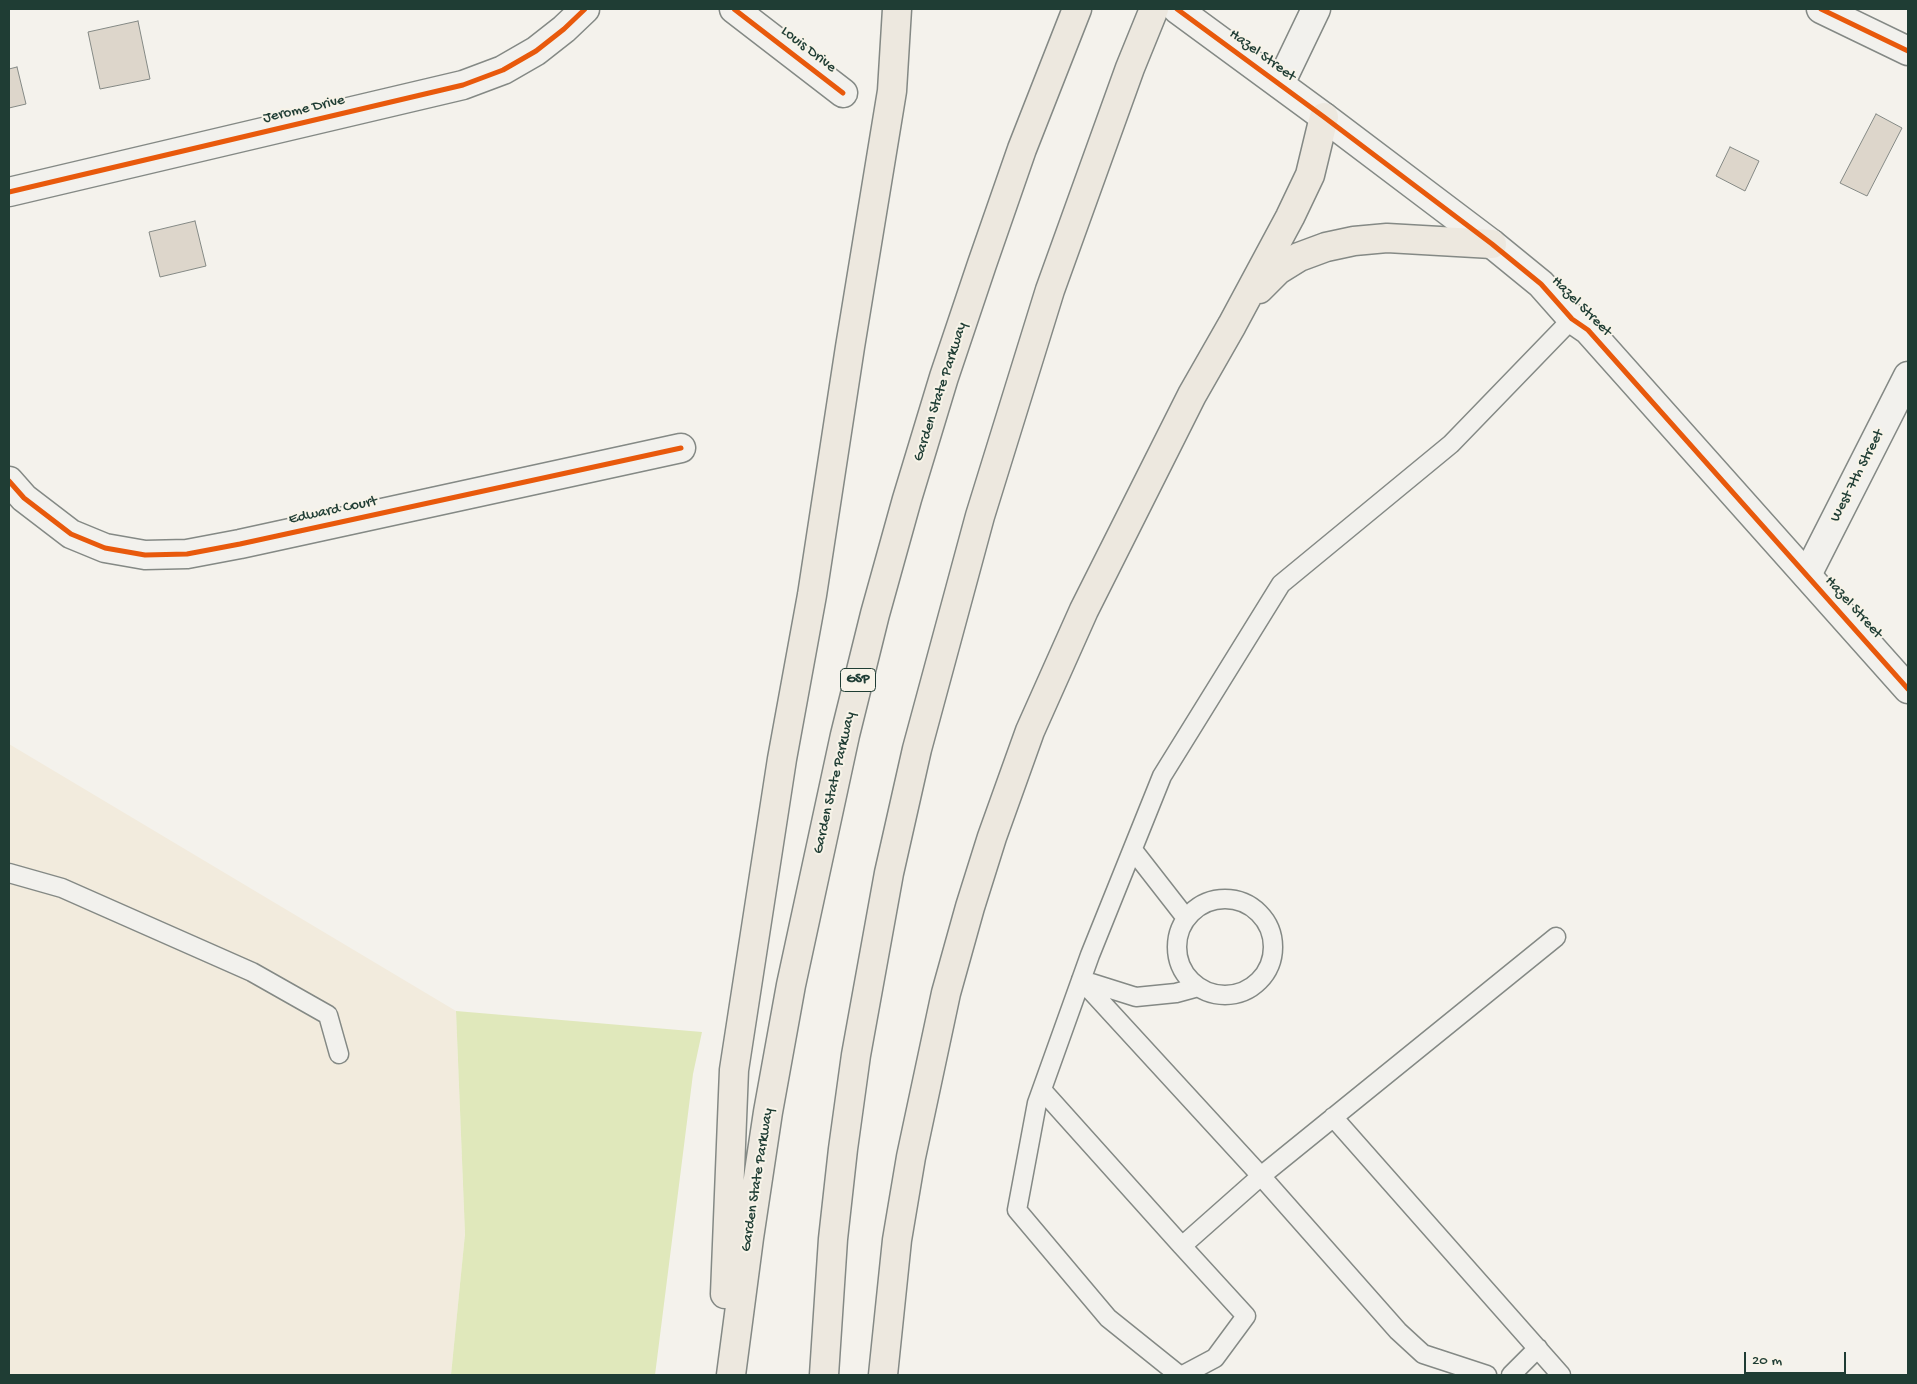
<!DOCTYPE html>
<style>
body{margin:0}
#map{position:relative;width:1917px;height:1384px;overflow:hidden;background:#f4f2ec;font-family:"Gochi Hand",sans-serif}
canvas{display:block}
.frame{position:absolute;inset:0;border:10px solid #1f3d34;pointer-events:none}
.scale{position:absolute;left:1744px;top:1352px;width:102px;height:22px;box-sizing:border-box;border:2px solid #1f3d34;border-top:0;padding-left:6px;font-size:15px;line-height:18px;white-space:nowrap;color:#1f3d34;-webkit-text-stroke:4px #f7f3e8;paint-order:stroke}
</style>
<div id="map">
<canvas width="1917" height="1384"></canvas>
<div class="frame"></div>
<div class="scale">20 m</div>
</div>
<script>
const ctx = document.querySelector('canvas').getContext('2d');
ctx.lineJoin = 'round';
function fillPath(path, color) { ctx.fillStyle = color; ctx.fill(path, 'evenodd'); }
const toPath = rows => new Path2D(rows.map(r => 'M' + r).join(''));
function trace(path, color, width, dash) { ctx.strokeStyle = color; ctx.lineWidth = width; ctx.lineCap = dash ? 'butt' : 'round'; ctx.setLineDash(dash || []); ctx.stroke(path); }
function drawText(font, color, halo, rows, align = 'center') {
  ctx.font = font + ' "Gochi Hand",sans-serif'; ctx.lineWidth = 4; ctx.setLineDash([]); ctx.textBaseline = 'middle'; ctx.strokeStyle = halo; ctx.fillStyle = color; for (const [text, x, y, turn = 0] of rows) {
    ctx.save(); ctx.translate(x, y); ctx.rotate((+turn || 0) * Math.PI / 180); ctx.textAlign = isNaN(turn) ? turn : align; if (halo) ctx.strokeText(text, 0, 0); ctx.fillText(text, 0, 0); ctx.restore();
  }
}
fillPath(toPath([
 [9,744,456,1011,465,1234,451,1375,9,1375]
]), '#f2ebdd');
fillPath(toPath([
 [456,1011,702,1032,693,1074,655,1375,451,1375,465,1234]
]), '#e0e8bb');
const building = toPath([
 [138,21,150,79,100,89,88,32,138,21],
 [17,67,26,104,9,108,9,69,17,67],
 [1876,114,1902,128,1867,196,1840,183,1876,114],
 [1730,147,1759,161,1745,191,1716,176,1730,147],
 [195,221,206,266,160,277,149,232,195,221]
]);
fillPath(building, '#ddd6cb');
trace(building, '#848985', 1);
const service = toPath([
 [1133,850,1186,918],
 [9,873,62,888,252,972,328,1015,339,1054],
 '1177 947a48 48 0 1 1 96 0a48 48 0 1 1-96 0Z',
 [1081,980,1261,1176,1556,937],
 [1082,980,1136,997,1176,993,1198,987],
 [1042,1090,1182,1246],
 [1333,1117,1561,1375],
 [1179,1375,1108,1318,1017,1210,1037,1103,1090,955,1162,776,1281,584,1451,444,1572,319],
 [1183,1375,1215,1358,1246,1316,1182,1246,1261,1176,1398,1331,1423,1354,1487,1375],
 [1511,1375,1538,1348]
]);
const minor = toPath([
 [734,9,843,93],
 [1821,9,1908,51],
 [1280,84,1316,9],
 [9,192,463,85,503,70,536,51,564,29,585,9],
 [9,481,24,498,71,534,105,548,145,555,187,554,240,544,681,448],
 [1807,575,1908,376]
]);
const tertiary = toPath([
 [1177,9,1324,117,1492,244,1541,284,1572,319,1588,330,1908,689]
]);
const motorway = toPath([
 [1259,289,1278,270,1299,257,1326,247,1354,241,1387,238,1492,244],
 [725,1294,734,1070,782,759,812,595,850,347,892,91,897,9],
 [731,1375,749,1238,768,1112,791,985,845,735,875,614,907,499,944,377,982,264,1022,149,1077,9],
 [824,1375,833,1239,843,1149,856,1055,889,873,917,749,980,516,1050,290,1130,68,1154,9],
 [883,1375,897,1240,911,1157,946,993,970,907,992,837,1030,731,1084,610,1192,395,1232,325,1290,217,1310,175,1324,117]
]);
trace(service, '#848985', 21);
trace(minor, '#848985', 31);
trace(tertiary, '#848985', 31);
trace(motorway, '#848985', 31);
trace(service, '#f2f1ed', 18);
trace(minor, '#f2f1ed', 28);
trace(tertiary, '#f2f1ed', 28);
trace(motorway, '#ede8df', 28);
trace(toPath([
 [734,9,843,93],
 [1177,9,1324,117,1492,244,1541,284,1572,319,1588,330,1908,689],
 [1821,9,1908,51],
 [9,192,463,85,503,70,536,51,564,29,585,9],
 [9,481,24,498,71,534,105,548,145,555,187,554,240,544,681,448]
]), '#e8590c', 5);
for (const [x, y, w] of [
 [858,680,35]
]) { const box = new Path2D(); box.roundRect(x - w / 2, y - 11.5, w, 23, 4); ctx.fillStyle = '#f7f3e8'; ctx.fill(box); trace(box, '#1f3d34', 1); }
drawText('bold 14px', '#1f3d34', null, [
 ["GSP",858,680]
]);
drawText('15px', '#1f3d34', '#f7f3e8', [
 ["Louis Drive",808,50,38],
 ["Hazel Street",1262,56,36],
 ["Jerome Drive",304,110,-13],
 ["Hazel Street",1581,307,45],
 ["Garden State Parkway",941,392,-72],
 ["West 7th Street",1858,476,-63],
 ["Edward Court",333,511,-12],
 ["Hazel Street",1853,608,48],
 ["Garden State Parkway",835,783,-77],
 ["Garden State Parkway",758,1180,-81]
]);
</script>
